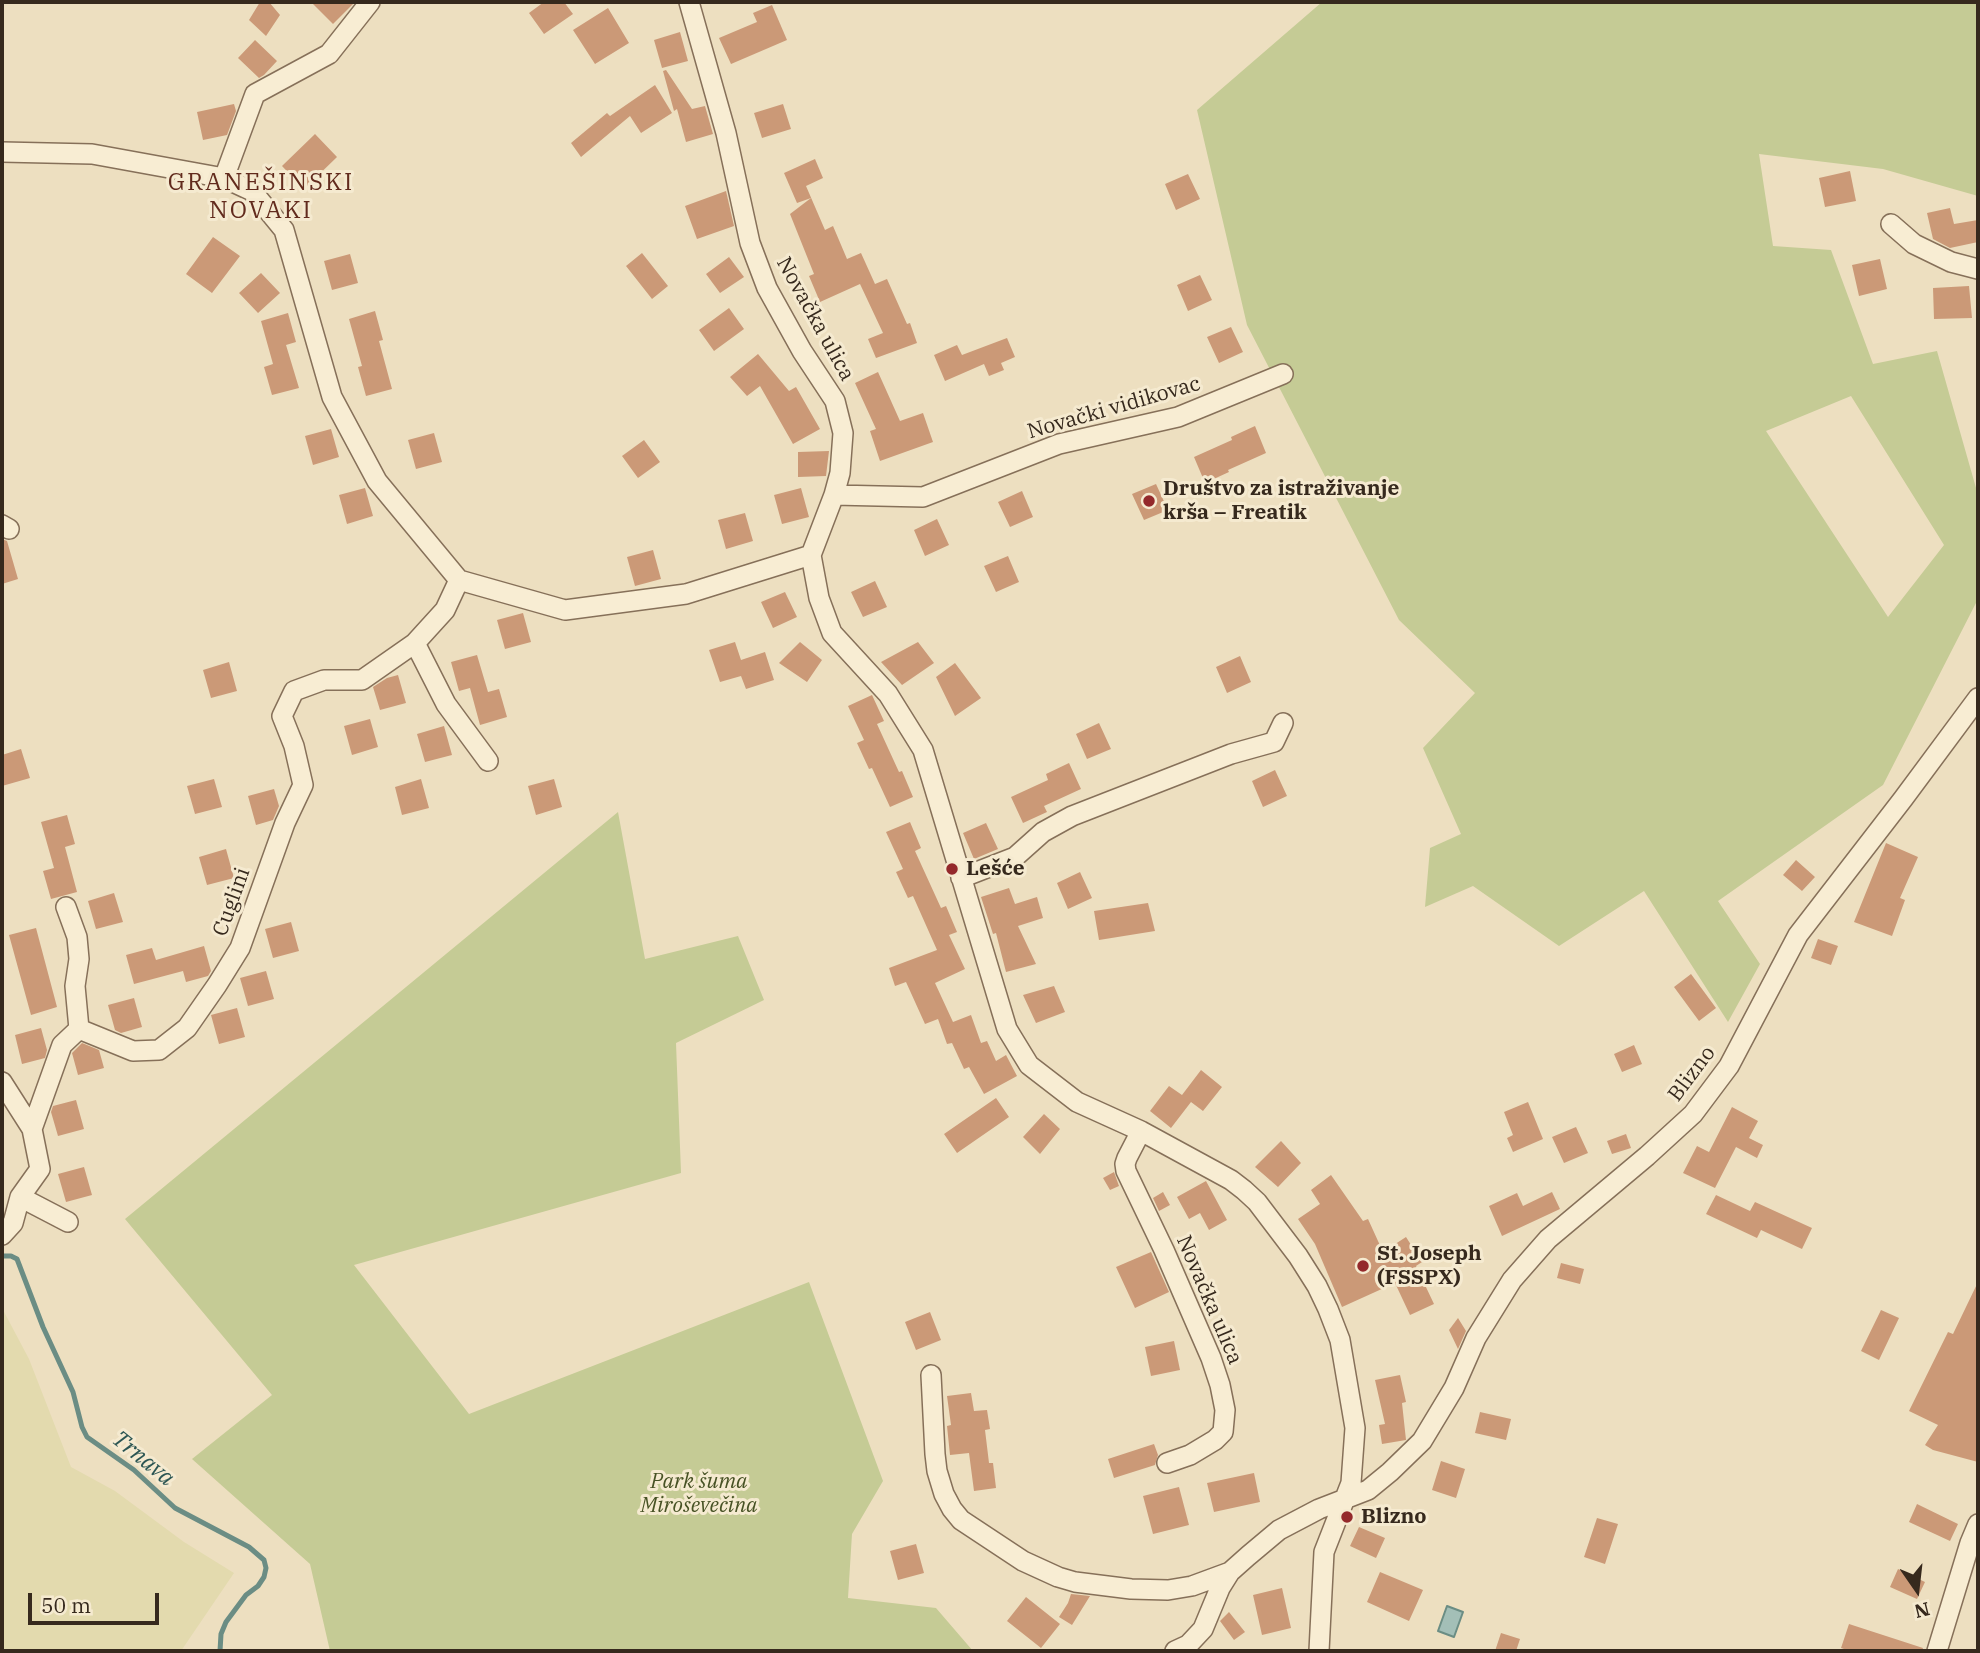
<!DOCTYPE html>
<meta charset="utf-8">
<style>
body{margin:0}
#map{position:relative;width:1980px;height:1653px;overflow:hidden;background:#eddfc0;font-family:"IBM Plex Serif",serif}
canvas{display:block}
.frame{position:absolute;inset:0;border:4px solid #36291d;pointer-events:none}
.north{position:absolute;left:1882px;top:1555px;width:70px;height:70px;-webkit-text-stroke:5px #f5ead0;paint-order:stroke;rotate:166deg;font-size:19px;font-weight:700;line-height:28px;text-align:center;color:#36291d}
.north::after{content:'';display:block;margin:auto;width:24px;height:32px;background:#36291d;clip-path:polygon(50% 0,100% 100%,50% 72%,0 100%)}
.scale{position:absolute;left:28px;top:1593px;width:131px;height:32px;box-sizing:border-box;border:4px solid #36291d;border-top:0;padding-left:9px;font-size:21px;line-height:24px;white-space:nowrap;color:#36291d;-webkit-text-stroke:5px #f5ead0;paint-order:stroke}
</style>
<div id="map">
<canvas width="1980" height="1653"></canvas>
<div class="frame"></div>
<div class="north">N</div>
<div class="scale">50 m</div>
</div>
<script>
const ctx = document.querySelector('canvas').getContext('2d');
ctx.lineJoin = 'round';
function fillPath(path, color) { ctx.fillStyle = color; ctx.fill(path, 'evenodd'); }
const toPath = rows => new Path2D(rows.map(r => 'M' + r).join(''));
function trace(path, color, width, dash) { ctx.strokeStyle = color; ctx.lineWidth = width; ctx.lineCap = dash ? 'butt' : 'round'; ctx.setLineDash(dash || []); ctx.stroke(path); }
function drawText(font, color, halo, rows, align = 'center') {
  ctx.font = font + ' "IBM Plex Serif",serif'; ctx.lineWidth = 6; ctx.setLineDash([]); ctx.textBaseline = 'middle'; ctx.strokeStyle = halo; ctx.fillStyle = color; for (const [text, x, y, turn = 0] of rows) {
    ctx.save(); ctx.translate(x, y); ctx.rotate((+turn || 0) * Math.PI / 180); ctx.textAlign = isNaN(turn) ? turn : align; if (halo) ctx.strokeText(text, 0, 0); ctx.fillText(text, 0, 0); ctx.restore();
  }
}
fillPath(toPath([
 [2,1308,29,1359,71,1467,115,1491,184,1542,234,1573,181,1651,2,1651]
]), '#e3daae');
fillPath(toPath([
 [1322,2,1978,2,1978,196,1883,169,1759,154,1773,246,1831,250,1873,364,1937,351,1978,495,1978,599,1883,785,1718,901,1760,964,1728,1022,1644,891,1559,946,1473,886,1425,907,1430,848,1461,834,1423,748,1475,693,1399,620,1247,325,1197,110],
 [1851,396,1944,545,1888,617,1766,431],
 [618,812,645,959,738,936,764,1000,676,1043,681,1173,354,1265,469,1414,809,1282,883,1481,852,1534,848,1598,936,1608,973,1651,330,1651,310,1564,192,1459,272,1395,125,1219]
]), '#c5cb95');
const water = toPath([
 [1447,1606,1463,1612,1454,1637,1438,1631,1447,1606]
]);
fillPath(water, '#a3bfb7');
trace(water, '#6b8d84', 2);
trace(toPath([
 [2,1256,11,1256,17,1259,43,1327,73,1392,82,1427,87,1437,134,1470,175,1508,249,1547,264,1560,266,1568,264,1577,258,1586,246,1595,226,1622,221,1634,220,1651]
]), '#6b8d84', 5);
fillPath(toPath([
 [260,2,269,2,280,15,266,36,249,20],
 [311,2,355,2,333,24],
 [544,2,564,2,573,14,544,34,529,13],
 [772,5,787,40,731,64,719,38,757,22,753,13],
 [608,8,629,43,595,64,573,30],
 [680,32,688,61,662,68,654,40],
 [255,40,277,61,264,75,259,78,238,58],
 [666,70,692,109,705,106,713,134,686,142,677,109,674,111,663,71],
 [655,85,672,113,641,133,630,116,581,157,571,143,607,113,610,116],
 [234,104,236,111,227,135,203,140,197,112],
 [783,104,791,129,762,138,754,113],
 [315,134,337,157,304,189,282,166],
 [815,159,823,178,806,186,825,230,833,226,847,259,861,253,875,284,887,279,907,324,910,323,917,343,876,358,868,339,883,333,860,284,820,302,809,276,814,274,790,214,811,198,797,203,784,173],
 [1850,171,1856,201,1825,207,1819,178],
 [1188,174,1200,199,1176,210,1165,184],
 [726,191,734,226,697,239,685,206],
 [1950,208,1954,224,1978,220,1978,242,1950,248,1933,239,1927,213],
 [213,237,240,256,212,293,186,274],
 [642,253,668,286,652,299,626,266],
 [350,254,358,283,332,290,324,261],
 [729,257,744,277,720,293,706,274],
 [1880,259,1887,289,1859,296,1852,265],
 [261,273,280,293,258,313,239,293],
 [1200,275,1212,300,1188,311,1177,285],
 [1969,286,1972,318,1934,319,1933,288],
 [729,308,744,329,714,351,699,330],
 [375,311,383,340,379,341,392,389,366,396,358,367,362,366,349,319],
 [288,313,296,342,286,345,299,388,272,395,264,367,273,364,261,321],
 [1231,327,1243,352,1219,363,1207,337],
 [1007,338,1015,357,1001,363,1004,370,989,376,984,364,945,381,934,355,957,345,962,355],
 [758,354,789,391,796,387,820,429,793,444,760,386,747,396,730,377],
 [878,372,900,421,923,413,933,442,880,461,870,431,876,429,855,383],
 [1255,426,1266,453,1228,470,1229,472,1205,483,1194,457,1232,440,1231,437],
 [331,429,339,457,313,465,305,436],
 [434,433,442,462,416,469,408,440],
 [644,440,660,462,638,478,622,456],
 [829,451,826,476,798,477,798,452],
 [1156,484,1168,510,1144,520,1132,494],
 [365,488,373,516,347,524,339,495],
 [801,488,809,517,782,524,774,495],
 [1022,491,1033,517,1010,527,998,502],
 [745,513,753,541,726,549,718,520],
 [937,519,949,545,925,556,914,530],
 [2,539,7,541,18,579,2,584],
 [653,550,661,579,635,586,627,557],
 [1008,556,1019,582,996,592,984,566],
 [875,581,887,607,863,617,851,592],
 [785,592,797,617,773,628,761,602],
 [523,613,531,642,505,649,497,620],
 [735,642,741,660,765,652,774,680,746,689,741,676,720,682,709,650],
 [800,642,822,660,807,682,779,663],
 [918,642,934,663,902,685,881,662],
 [477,655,488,692,499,689,507,717,480,725,470,688,459,691,451,662],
 [1240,656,1251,682,1227,693,1216,667],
 [229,662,237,691,211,698,203,670],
 [955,663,981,698,955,716,936,677],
 [398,675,406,703,380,710,373,687,387,678],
 [872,695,884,721,877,724,899,772,902,771,913,797,890,807,872,768,869,769,857,743,864,740,848,706],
 [370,719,378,747,352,755,344,726],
 [1099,723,1111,749,1087,759,1076,734],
 [444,726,452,755,425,762,417,734],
 [21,749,30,778,2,786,2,755],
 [1069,763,1081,789,1044,806,1047,812,1023,823,1011,797,1048,780,1046,774],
 [1275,770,1287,796,1263,807,1252,781],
 [214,779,222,807,195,814,187,786],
 [421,779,429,808,402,815,395,787],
 [554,779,562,807,536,815,528,786],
 [274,789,279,806,273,820,256,825,248,796],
 [67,815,75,844,65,847,77,892,51,899,43,871,54,868,41,822],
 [910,822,921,848,915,851,941,908,946,906,957,932,949,935,965,969,935,983,953,1022,971,1015,981,1043,987,1041,996,1061,1006,1055,1017,1076,984,1094,969,1067,964,1069,952,1043,947,1044,938,1019,925,1024,906,982,895,986,889,968,937,950,913,896,908,898,896,872,903,869,886,832],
 [986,823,998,849,974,859,963,833],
 [1886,843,1918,857,1900,898,1905,900,1892,936,1854,922],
 [226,849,234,878,207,885,199,857],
 [1796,860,1815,877,1802,891,1783,875],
 [1080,872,1092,898,1068,909,1057,883],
 [1009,888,1015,904,1037,897,1043,918,1018,926,1036,964,1006,972,996,933,993,934,981,897],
 [114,893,123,922,96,929,88,901],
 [1148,903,1155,931,1099,940,1094,911],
 [291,922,299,951,273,958,265,929],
 [36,928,57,1007,31,1015,9,935],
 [1818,939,1838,946,1831,965,1811,958],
 [204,946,211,971,208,976,186,982,183,971,134,984,126,955,152,948,156,960],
 [266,971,274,999,248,1006,240,978],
 [1691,974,1716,1008,1699,1021,1674,987],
 [1054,986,1065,1012,1036,1023,1023,995],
 [134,998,142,1027,121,1033,115,1030,108,1005],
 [237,1008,245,1037,219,1044,211,1015],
 [41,1028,47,1050,45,1058,22,1064,15,1035],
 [82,1043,99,1050,104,1068,78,1075,72,1053],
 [1634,1045,1642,1064,1622,1072,1614,1054],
 [1201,1070,1222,1087,1203,1111,1191,1102,1171,1128,1150,1111,1169,1086,1182,1095],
 [996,1098,1009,1117,957,1153,944,1134],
 [76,1100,84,1129,58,1136,51,1112,53,1106],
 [1528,1102,1543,1139,1513,1152,1507,1138,1513,1135,1504,1112],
 [1732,1107,1758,1121,1749,1138,1763,1145,1757,1158,1736,1147,1715,1188,1683,1173,1697,1146,1709,1152],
 [1044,1114,1060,1129,1040,1154,1023,1137],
 [1576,1127,1588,1153,1564,1163,1552,1137],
 [1626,1134,1631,1148,1612,1154,1607,1141],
 [1281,1141,1301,1163,1278,1187,1255,1167],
 [84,1167,92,1195,66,1202,58,1174],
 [1114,1172,1119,1186,1110,1190,1103,1178],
 [1331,1175,1363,1221,1368,1219,1383,1252,1406,1237,1422,1262,1416,1266,1434,1304,1410,1315,1395,1283,1342,1307,1315,1244,1298,1219,1320,1204,1311,1190],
 [1206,1181,1227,1220,1209,1230,1200,1213,1189,1219,1177,1197],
 [1163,1192,1170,1205,1159,1211,1153,1198],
 [1552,1192,1560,1209,1502,1236,1489,1206,1517,1193,1523,1206],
 [1716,1195,1750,1211,1755,1202,1812,1228,1802,1249,1761,1230,1757,1238,1706,1214],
 [1151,1252,1169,1292,1135,1308,1116,1267],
 [1561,1263,1584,1269,1580,1284,1557,1278],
 [1978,1282,1978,1462,1933,1450,1925,1445,1938,1425,1909,1411,1948,1332,1953,1334],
 [1881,1310,1899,1318,1879,1360,1861,1351],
 [930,1312,941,1340,916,1350,905,1322],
 [1458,1318,1466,1331,1458,1349,1449,1330],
 [1174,1341,1180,1370,1151,1376,1145,1347],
 [1400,1375,1406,1402,1402,1403,1406,1440,1382,1444,1379,1425,1385,1424,1375,1380],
 [971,1393,974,1411,987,1410,990,1429,985,1430,989,1463,993,1463,996,1488,974,1491,969,1453,950,1455,947,1426,951,1425,947,1396],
 [1480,1412,1511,1419,1506,1440,1475,1433],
 [1154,1444,1158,1455,1155,1465,1114,1478,1108,1459],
 [1441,1461,1465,1469,1456,1498,1432,1490],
 [1254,1473,1260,1502,1214,1512,1207,1483],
 [1179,1487,1189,1525,1153,1534,1143,1496],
 [1917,1504,1958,1524,1950,1541,1909,1522],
 [1597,1518,1618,1524,1605,1564,1584,1557],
 [1359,1527,1385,1538,1376,1558,1350,1546],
 [916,1544,924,1573,898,1580,890,1551],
 [1898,1569,1925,1582,1917,1599,1890,1587],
 [1380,1572,1423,1590,1409,1621,1367,1602],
 [1282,1588,1291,1628,1262,1635,1253,1595],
 [1071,1594,1090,1596,1072,1625,1059,1617,1068,1603],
 [1026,1597,1060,1624,1041,1648,1007,1621],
 [1229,1612,1245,1632,1234,1640,1220,1621],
 [1849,1624,1923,1648,1922,1651,1850,1651,1841,1648],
 [1501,1633,1520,1639,1516,1651,1495,1651]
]), '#cb9977');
const minor = toPath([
 [689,2,726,133,750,243,767,288,802,351,835,401,843,433,840,473,834,495,811,555,819,598,832,633,888,694,923,750,1007,1029,1029,1065,1077,1102,1141,1131,1231,1180,1244,1190,1257,1202,1298,1256,1317,1286,1328,1309,1340,1340,1355,1428,1351,1483,1324,1552,1319,1651],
 [2,152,92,154,224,178,252,191,284,230,332,397,377,481,459,580,565,610,686,594,811,555],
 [224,178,255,94,329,54,370,2],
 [1891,224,1914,244,1951,262,1978,269],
 [834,495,923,497,1059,444,1178,417,1283,374],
 [2,525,9,529],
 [415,643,446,704,488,761],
 [961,878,1015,857,1043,832,1072,816,1231,754,1274,742,1283,723],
 [66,907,77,937,79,959,75,986,79,1029],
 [2,1082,32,1129,40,1169,20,1197,13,1223,2,1235],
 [32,1129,62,1045,79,1029,133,1051,159,1050,187,1028,217,985,240,948,285,823,303,785,294,746,282,716,294,691,324,680,362,680,415,643,445,610,459,580],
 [1141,1131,1127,1158,1125,1164,1126,1171,1164,1250,1211,1358,1220,1385,1225,1410,1223,1432,1215,1440,1190,1455,1167,1463],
 [20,1197,68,1222],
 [931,1375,935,1454,937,1471,944,1494,952,1509,961,1520,1023,1561,1058,1577,1075,1582,1131,1589,1168,1590,1192,1586,1230,1572],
 [1175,1651,1188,1645,1203,1629,1220,1588,1230,1572,1248,1556,1279,1530,1319,1509,1368,1490,1390,1472,1422,1441,1454,1388,1476,1338,1512,1280,1548,1239,1647,1156,1693,1114,1729,1066,1798,935,1903,799,1978,698],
 [1937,1651,1970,1543,1978,1524]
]);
trace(minor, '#867059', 22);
trace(minor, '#f8edd3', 19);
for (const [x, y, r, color] of [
 [1149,501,7,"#94292b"],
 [952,869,7,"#94292b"],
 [1363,1266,7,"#94292b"],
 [1347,1517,7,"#94292b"]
]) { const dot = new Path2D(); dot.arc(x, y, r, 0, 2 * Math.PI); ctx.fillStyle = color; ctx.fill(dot); trace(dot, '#f5ead0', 2.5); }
drawText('21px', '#36291d', '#f5ead0', [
 ["Novačka ulica",815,319,61],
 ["Novački vidikovac",1114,408,-16],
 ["Cuglini",232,902,-70],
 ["Blizno",1692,1074,-53],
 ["Novačka ulica",1209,1300,67]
]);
drawText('bold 21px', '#36291d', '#f5ead0', [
 ["Društvo za istraživanje",1163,489],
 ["krša – Freatik",1163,513],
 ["Lešće",966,869],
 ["St. Joseph",1377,1254],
 ["(FSSPX)",1377,1278],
 ["Blizno",1361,1517]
], 'left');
drawText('italic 21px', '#475224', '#f5ead0', [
 ["Park šuma",699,1482],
 ["Miroševečina",699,1506]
]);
drawText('italic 23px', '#2c5653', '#f5ead0', [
 ["Trnava",143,1459,39]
]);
ctx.letterSpacing = '2px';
drawText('24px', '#622b1d', '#f5ead0', [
 ["GRANEŠINSKI",261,183],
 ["NOVAKI",261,211]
]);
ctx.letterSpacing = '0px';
</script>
